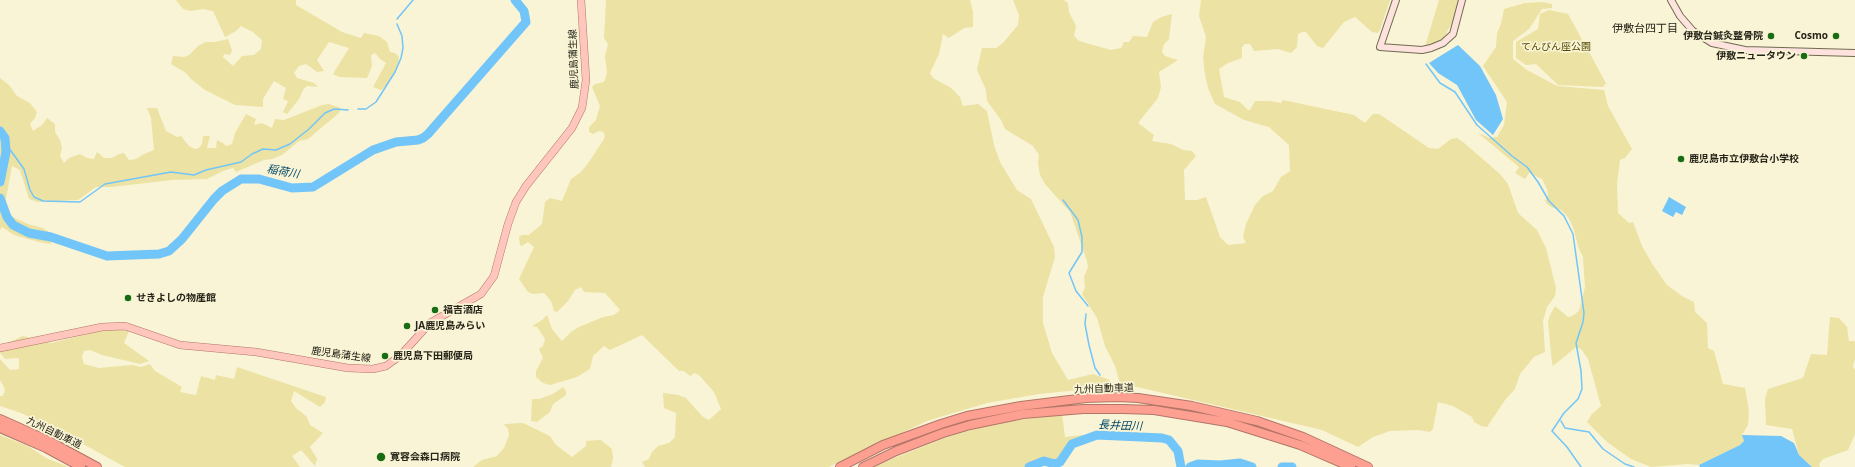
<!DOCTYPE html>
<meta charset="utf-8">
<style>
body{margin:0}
canvas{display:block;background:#f9f4d5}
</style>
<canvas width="1855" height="467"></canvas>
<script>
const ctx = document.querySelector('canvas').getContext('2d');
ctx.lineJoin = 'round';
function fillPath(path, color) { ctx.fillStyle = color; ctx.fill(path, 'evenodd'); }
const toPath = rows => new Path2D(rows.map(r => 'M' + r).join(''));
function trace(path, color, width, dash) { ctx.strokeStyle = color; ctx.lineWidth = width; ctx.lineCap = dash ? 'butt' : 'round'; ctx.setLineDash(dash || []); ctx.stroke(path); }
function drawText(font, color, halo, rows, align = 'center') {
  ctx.font = font + ' "Open Sans","Noto Sans JP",sans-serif'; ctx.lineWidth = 3.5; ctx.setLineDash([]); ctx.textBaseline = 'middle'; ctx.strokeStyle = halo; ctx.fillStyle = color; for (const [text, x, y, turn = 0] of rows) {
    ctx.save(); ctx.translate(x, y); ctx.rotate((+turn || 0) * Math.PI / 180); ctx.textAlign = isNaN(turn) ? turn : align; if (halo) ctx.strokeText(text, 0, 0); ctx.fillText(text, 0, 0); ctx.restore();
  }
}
fillPath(toPath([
 [176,0,296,0,296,5,342,32,361,38,364,33,379,36,387,42,390,52,395,53,399,57,398,65,387,85,381,90,373,87,386,63,380,59,375,53,371,55,372,66,367,78,339,77,333,74,349,48,329,42,317,60,324,71,317,72,306,64,299,66,294,73,297,78,314,83,318,87,307,86,303,90,299,99,287,114,283,112,288,101,283,99,286,88,274,81,263,99,263,107,235,105,205,90,191,79,186,73,171,64,173,56,184,57,189,55,198,46,206,42,215,42,228,39,232,50,230,55,224,54,223,57,233,66,242,56,254,55,261,49,262,40,253,32,241,26,236,31,225,37,213,11,203,9,191,11,183,9],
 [606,0,970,0,973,12,973,27,964,28,949,38,943,34,939,54,930,73,933,78,951,88,960,97,963,106,978,104,987,111,994,145,1000,162,1017,190,1031,199,1054,247,1055,257,1043,297,1043,323,1052,353,1068,380,1093,374,1110,380,1108,387,1039,394,987,403,927,421,829,467,645,467,642,462,649,459,652,452,658,446,669,443,675,437,676,413,664,408,663,393,678,395,686,398,703,417,709,420,721,409,714,392,699,375,695,373,690,376,684,371,679,371,642,335,610,350,604,346,593,356,590,369,577,377,550,385,543,383,536,377,536,371,543,358,539,349,543,346,545,339,537,327,532,326,542,320,547,315,552,329,562,341,571,332,579,327,603,317,614,315,620,310,605,293,584,292,581,287,575,290,568,301,557,312,554,311,551,301,544,293,533,294,528,292,519,279,534,247,528,242,522,246,520,245,519,237,522,235,529,235,542,224,545,202,550,198,562,201,571,179,581,172,589,162,604,139,605,136,603,132,599,131,593,134,589,132,589,127,596,120,600,106,592,87,595,84,604,82,607,73,605,56,608,44,604,38],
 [1013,0,1064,0,1068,3,1069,12,1076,26,1074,36,1079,41,1111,50,1121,48,1124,42,1129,42,1133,36,1147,37,1153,22,1161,17,1172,14,1169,39,1164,44,1162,52,1165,56,1178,60,1159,72,1161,87,1158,98,1138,123,1154,135,1152,141,1171,144,1183,150,1192,151,1196,156,1184,170,1185,200,1197,200,1206,197,1220,237,1228,245,1246,243,1243,237,1246,224,1255,205,1263,196,1273,191,1281,177,1290,171,1289,145,1269,127,1244,120,1215,104,1208,88,1205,75,1203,57,1206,37,1199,16,1201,0,1390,0,1380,30,1378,33,1372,32,1355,17,1344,22,1323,48,1317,46,1306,32,1302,32,1298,34,1297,47,1291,53,1278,49,1254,51,1250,44,1245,44,1242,47,1242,58,1228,63,1219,69,1224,97,1240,102,1248,110,1250,110,1255,101,1270,101,1281,103,1283,100,1354,115,1365,123,1373,114,1379,114,1429,148,1438,149,1451,139,1457,138,1463,142,1500,174,1508,184,1518,213,1537,230,1546,248,1556,288,1555,296,1547,307,1543,321,1545,352,1534,357,1520,374,1515,389,1505,400,1487,427,1481,426,1474,422,1472,417,1453,406,1438,402,1433,429,1430,432,1419,430,1390,431,1373,437,1358,447,1322,430,1120,383,1115,366,1105,346,1097,318,1082,294,1085,288,1084,277,1088,267,1087,261,1070,212,1045,184,1040,175,1038,163,1039,155,1033,146,1005,129,1001,120,987,101,986,90,977,70,982,48,996,48,1003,43,1018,25,1019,15],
 [1439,0,1461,0,1459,10,1442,41,1424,50],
 [1543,2,1552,4,1552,8,1542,9,1529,29,1513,41,1513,59,1527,70,1557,86,1604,90,1608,106,1632,149,1625,158,1620,160,1617,184,1618,213,1629,223,1633,222,1642,246,1653,265,1667,285,1682,296,1694,302,1695,312,1707,323,1708,348,1714,351,1723,384,1745,388,1749,411,1748,425,1742,435,1744,441,1740,445,1699,465,1688,464,1651,467,1631,459,1607,442,1587,422,1592,414,1601,406,1588,359,1581,349,1576,347,1553,366,1552,363,1548,322,1550,315,1555,306,1568,317,1572,316,1579,311,1585,287,1583,257,1579,249,1573,227,1568,217,1561,210,1551,207,1547,204,1545,201,1548,195,1547,189,1542,179,1529,173,1525,179,1515,173,1519,167,1478,133,1490,138,1497,137,1504,125,1507,102,1483,66,1496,47,1497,33,1501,24,1504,9,1525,3],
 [1549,10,1568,14,1606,83,1603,87,1558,85,1536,64,1526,65,1516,58,1516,42,1538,29,1540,14],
 [0,78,9,85,17,96,30,103,37,112,35,118,30,124,33,131,42,125,47,118,55,124,55,132,60,140,62,147,60,156,64,163,69,158,80,154,87,158,94,159,97,152,104,158,112,158,119,154,124,153,129,160,136,159,144,154,154,150,151,118,147,108,157,108,166,131,177,137,181,136,189,146,195,149,199,148,202,144,203,136,210,136,207,148,216,148,217,140,223,143,226,146,232,144,235,133,246,114,256,119,254,125,262,123,272,128,275,119,284,120,322,105,329,104,341,108,339,113,327,123,308,139,299,141,282,155,272,159,264,160,236,172,233,168,223,171,207,179,172,180,111,187,96,187,78,200,38,202,29,199,20,170,12,166,5,204,10,216,28,224,43,228,52,234,51,244,39,242,14,235,2,227,0,230],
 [1830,317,1839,318,1847,327,1849,341,1855,341,1855,359,1853,366,1855,370,1855,434,1848,450,1823,459,1819,464,1820,467,1812,467,1799,455,1792,429,1766,425,1765,399,1768,389,1803,378,1811,354,1827,355],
 [114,329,129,331,124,343,149,361,140,364,102,355,90,350,84,351,82,357,84,364,99,368,132,365,141,367,150,364,155,371,182,387,180,392,196,395,201,376,215,380,216,375,234,379,237,367,326,397,325,402,320,407,294,391,291,401,296,408,307,417,310,425,323,433,310,447,317,459,315,466,301,450,292,456,300,467,125,467,65,434,21,413,0,406,0,396,3,396,5,389,0,380,0,359,10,370,19,369,19,358,5,359,0,353,1,346,23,336,51,343,100,331],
 [563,387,566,391,566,395,553,404,550,412,537,422,531,421,532,399,539,399,553,394],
 [1062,415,1065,437,1093,434,1075,440,1069,444,1058,461,1055,462,1045,459,1026,467,872,467,950,436,993,424,1039,417],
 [523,423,550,436,556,445,572,457,586,446,586,441,601,440,612,449,613,458,611,467,473,467,482,460,497,456,504,448,509,435,508,429,504,424],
 [0,435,28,446,46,458,69,467,0,467]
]), '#ece2a4');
fillPath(toPath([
 [1458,45,1480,66,1496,95,1503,119,1493,135,1476,120,1457,85,1438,73,1429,63],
 [1669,197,1686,207,1682,215,1676,212,1673,217,1662,211],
 [1742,435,1781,436,1794,443,1799,455,1812,467,1700,467,1699,465,1740,445,1744,441]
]), '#72c5f9');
trace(toPath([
 [397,19,413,0],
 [1426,64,1440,83,1455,92,1477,125,1512,156,1527,167,1538,182,1549,201,1564,216,1573,234,1584,313,1583,322,1576,343,1581,371,1582,389,1578,399,1564,413,1552,431,1567,447,1581,467],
 [358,109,366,109,376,102,395,72,401,58,403,48,402,36,397,24],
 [6,144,24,169,30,190,34,197,43,201,80,202,105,184,171,172,194,175,206,170,241,162,252,154,263,149,276,150,290,144,309,129,325,113,334,109,348,110],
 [1063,200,1078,220,1082,237,1082,252,1069,273,1076,291,1088,306],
 [1086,314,1085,324,1089,345,1095,368,1100,375],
 [1561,421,1565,428,1589,432,1603,449,1625,464,1634,467]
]), '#72c5f9', 1.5);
trace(toPath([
 [0,131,5,138,6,152,0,182],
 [0,198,7,217,13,225,29,233,51,237,107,256,159,254,169,251,182,239,214,199,222,191,241,179,259,179,292,188,313,187,373,150,396,142,418,140,423,138,428,134,526,22,524,11,515,0],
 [1029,467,1044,461,1055,464,1060,462,1072,444,1097,435,1162,438,1169,440,1178,451,1181,467],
 [1190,467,1198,464,1220,465,1240,463,1252,467],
 [1282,467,1292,467]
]), '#72c5f9', 9);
const secondary = toPath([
 [1396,0,1380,47,1422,50,1431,48,1443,43,1453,34,1462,0],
 [1671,0,1680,16,1693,31,1712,43,1745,50,1855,53]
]);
const primary = toPath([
 [0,348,102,327,125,326,180,345,256,352,348,368,373,369,386,366,400,356,430,323,481,294,494,276,508,224,516,202,526,186,572,128,582,108,586,80,581,0]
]);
const highway = toPath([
 [0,419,49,441,97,467],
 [0,428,46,448,81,467],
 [840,467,883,445,941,424,967,416,1021,406,1086,398,1118,397,1138,398,1192,406,1257,421,1303,437,1368,467],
 [863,467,896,451,943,433,970,425,1023,414,1083,409,1123,409,1154,410,1227,422,1300,445,1351,467]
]);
trace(secondary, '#706b50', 8);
trace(primary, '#b27567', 8);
trace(highway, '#b27567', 10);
trace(secondary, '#fee2de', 6);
trace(primary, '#fec6bd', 7);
trace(highway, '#fda091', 8);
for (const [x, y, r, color] of [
 [1771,36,4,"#186c13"],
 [1836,36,4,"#186c13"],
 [1804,56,4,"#186c13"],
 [1681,159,4,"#186c13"],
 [128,298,4,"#186c13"],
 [435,310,4,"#186c13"],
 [407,326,4,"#186c13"],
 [385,356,4,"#186c13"],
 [381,457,5,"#186c13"]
]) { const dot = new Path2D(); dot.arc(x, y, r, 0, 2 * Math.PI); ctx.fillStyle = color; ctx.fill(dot); trace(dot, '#f9f4d5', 1.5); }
drawText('bold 10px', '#262419', '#f9f4d5', [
 ["伊敷台鍼灸整骨院",1763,36,"right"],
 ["Cosmo",1828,36,"right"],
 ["伊敷ニュータウン",1796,56,"right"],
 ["鹿児島市立伊敷台小学校",1689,159],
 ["せきよしの物産館",136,298],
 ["福吉酒店",443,310],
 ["JA鹿児島みらい",415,326],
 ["鹿児島下田郵便局",393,356],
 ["寛容会森口病院",390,457]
], 'left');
drawText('10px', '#524700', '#f9f4d5', [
 ["てんびん座公園",1556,47]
]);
drawText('10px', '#262419', '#f9f4d5', [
 ["鹿児島蒲生線",574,59,-92],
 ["鹿児島蒲生線",341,355,8],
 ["九州自動車道",1104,389,-2],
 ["九州自動車道",54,433,26]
]);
drawText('11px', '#262419', '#f9f4d5', [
 ["伊敷台四丁目",1645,29]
]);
drawText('italic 11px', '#01496a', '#f9f4d5', [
 ["稲荷川",283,172,10],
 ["長井田川",1120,426,2]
]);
</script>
